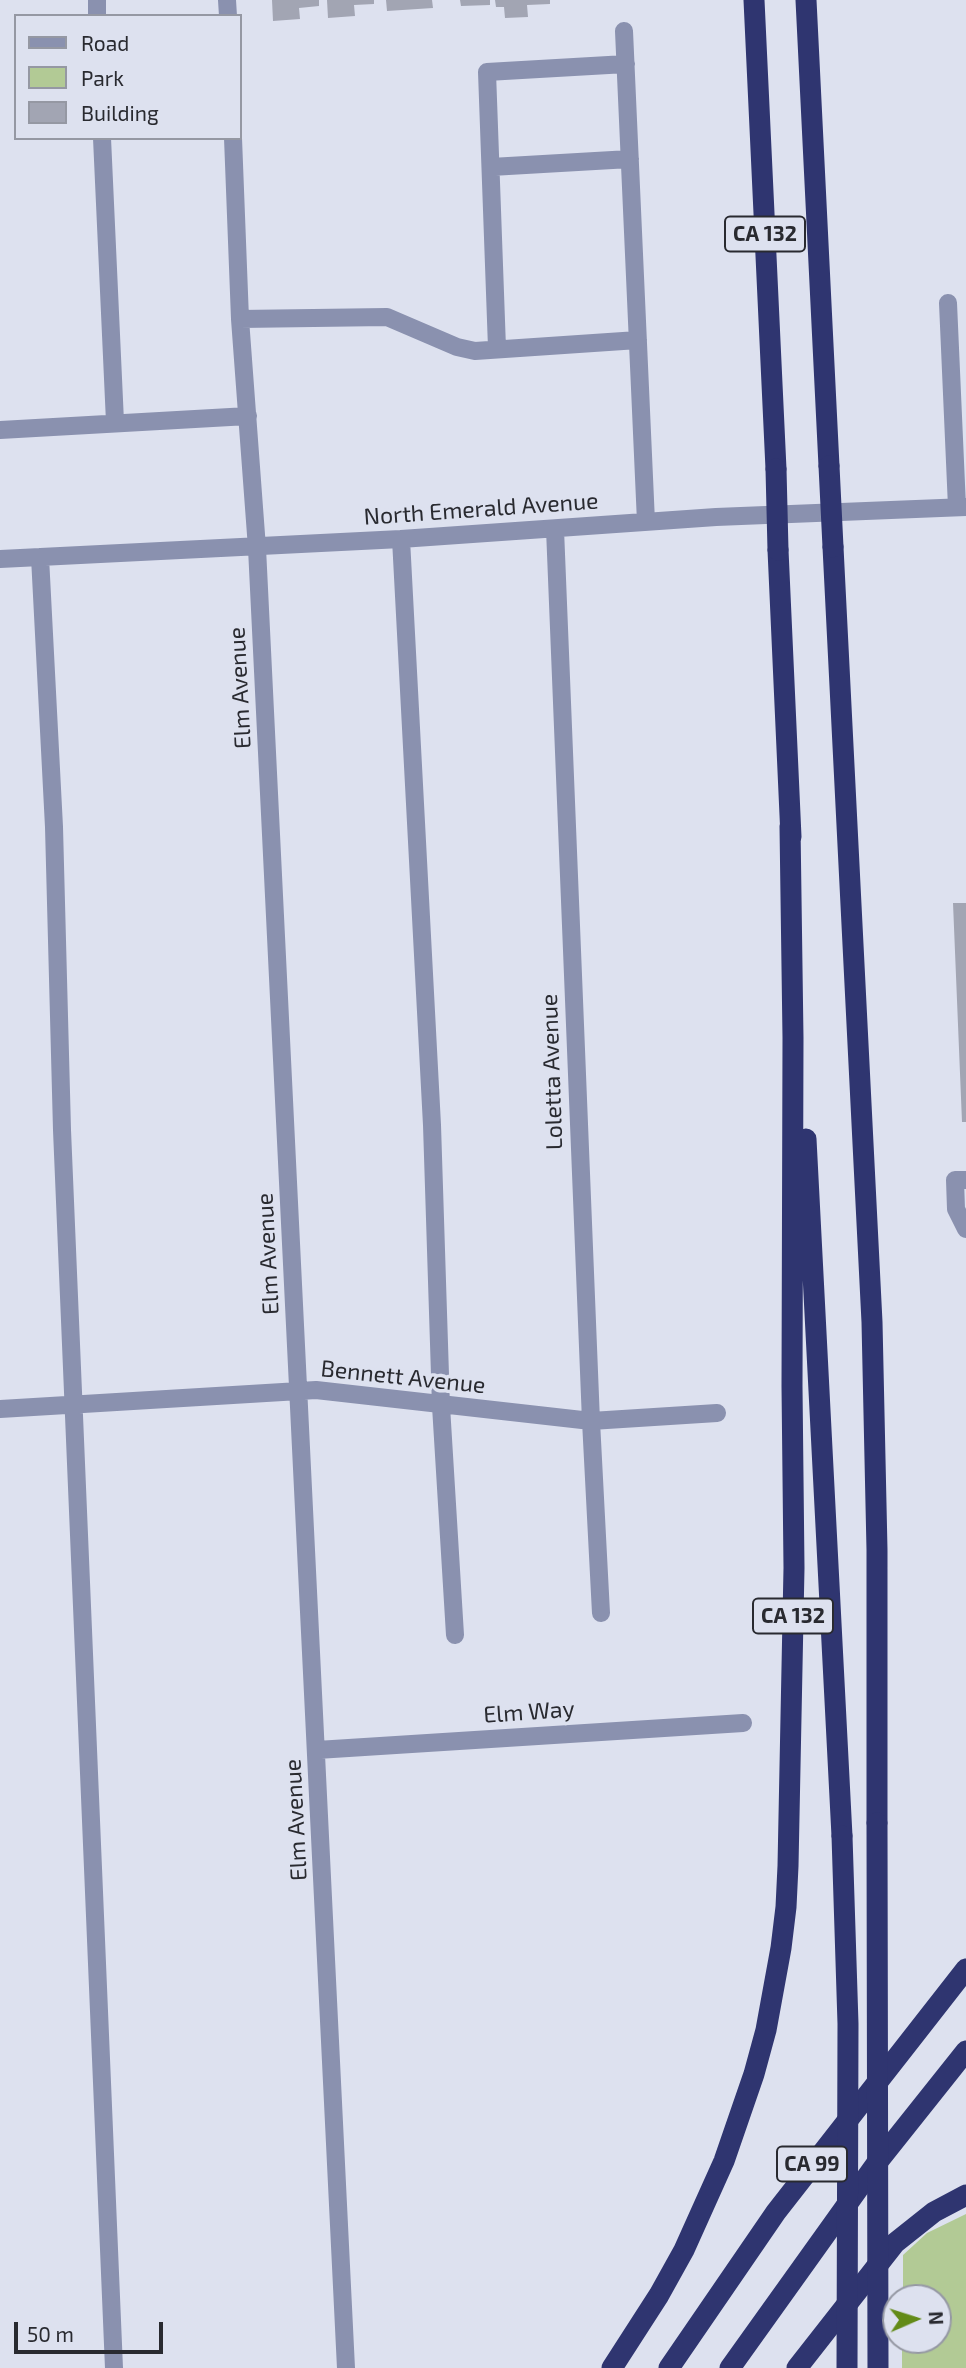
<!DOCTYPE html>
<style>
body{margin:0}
#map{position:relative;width:966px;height:2368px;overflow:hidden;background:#dde1ef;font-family:"Exo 2",sans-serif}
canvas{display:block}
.legend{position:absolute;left:14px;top:14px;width:228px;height:126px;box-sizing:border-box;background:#dde1ef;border:2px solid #9598a3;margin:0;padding:9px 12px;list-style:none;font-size:21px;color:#292a30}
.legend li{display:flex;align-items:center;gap:14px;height:35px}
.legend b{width:35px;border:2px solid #9598a3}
.north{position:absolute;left:882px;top:2284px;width:70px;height:70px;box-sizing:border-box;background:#dde1ef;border:2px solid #9598a3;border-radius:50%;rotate:87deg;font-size:19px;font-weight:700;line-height:28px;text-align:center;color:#292a30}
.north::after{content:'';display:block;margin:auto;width:24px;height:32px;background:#638b18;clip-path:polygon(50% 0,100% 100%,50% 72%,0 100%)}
.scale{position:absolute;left:14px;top:2322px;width:149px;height:32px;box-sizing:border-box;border:4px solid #292a30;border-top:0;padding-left:9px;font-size:21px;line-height:24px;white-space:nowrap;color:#292a30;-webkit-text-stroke:5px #dde1ef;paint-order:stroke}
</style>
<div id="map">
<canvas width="966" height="2368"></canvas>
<ul class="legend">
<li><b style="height:9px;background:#8a91af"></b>Road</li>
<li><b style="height:19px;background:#b2ca95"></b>Park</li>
<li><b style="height:19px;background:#a2a5b3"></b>Building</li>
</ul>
<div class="north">N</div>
<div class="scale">50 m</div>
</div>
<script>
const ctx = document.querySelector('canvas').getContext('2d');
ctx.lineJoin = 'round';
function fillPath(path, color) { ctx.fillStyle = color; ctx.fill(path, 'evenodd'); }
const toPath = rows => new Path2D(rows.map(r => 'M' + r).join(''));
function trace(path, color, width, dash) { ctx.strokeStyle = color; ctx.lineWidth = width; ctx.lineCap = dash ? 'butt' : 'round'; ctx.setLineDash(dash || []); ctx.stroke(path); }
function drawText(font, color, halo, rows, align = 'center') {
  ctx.font = font + ' "Exo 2",sans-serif'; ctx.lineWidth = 7; ctx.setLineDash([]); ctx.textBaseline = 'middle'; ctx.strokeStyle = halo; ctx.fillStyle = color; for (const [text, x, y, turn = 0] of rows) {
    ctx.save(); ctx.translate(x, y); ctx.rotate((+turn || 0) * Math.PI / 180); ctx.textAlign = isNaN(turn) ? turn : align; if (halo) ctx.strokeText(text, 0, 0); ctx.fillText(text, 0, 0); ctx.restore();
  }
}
fillPath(toPath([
 [966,2214,966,2368,902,2368,902,2340,938,2340,938,2298,903,2298,903,2255,927,2233]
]), '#b2ca95');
fillPath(toPath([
 [272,0,319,0,319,6,299,8,300,19,273,21],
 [327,0,374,0,374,4,354,5,355,16,328,18],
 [386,0,432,0,433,8,387,11],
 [460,0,490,0,490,5,461,6],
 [495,0,550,0,550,4,527,5,528,17,505,18,504,7,496,7],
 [953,903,966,903,966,1122,962,1122]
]), '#a2a5b3');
trace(toPath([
 [97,0,97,16],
 [227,0,228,16],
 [624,31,646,522],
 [102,138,115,422],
 [233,138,240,319,257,548,346,2368],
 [491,167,630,159],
 [948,303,957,507],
 [240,319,387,317,457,347,475,351,638,340],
 [497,348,487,72,626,64],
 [0,430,248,416],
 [555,529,591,1421,601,1613],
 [401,539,432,1125,441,1406,455,1635],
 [40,557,54,827,62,1130,114,2368],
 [0,559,401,539,716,517,966,507],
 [966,1180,955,1180,956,1209,966,1229],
 [0,1409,316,1390,591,1421,717,1413],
 [317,1750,743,1723]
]), '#8a91af', 18);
trace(toPath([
 [754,0,776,469],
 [806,0,829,466],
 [833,547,872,1322,877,1550,877,1823],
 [778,550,791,837],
 [806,1139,842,1836],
 [612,2368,659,2295,684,2250,724,2161,754,2074,766,2030,781,1948,786,1907,788,1866,794,1568,792,1386,793,1038,790,826],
 [669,2368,776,2212,966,1969],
 [730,2368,876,2164,966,2051],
 [797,2368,895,2243,934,2212,966,2195]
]), '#2f3570', 21);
trace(toPath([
 [829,466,833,547],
 [776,469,778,550],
 [877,1823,878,2368],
 [842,1836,848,2024,847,2368]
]), '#2f3570', 21);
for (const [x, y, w] of [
 [765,234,80],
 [793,1616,80],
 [812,2164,70]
]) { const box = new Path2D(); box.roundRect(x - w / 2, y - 17.5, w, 35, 5); ctx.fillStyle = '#dde1ef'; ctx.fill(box); trace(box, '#292a30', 2); }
drawText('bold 21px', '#292a30', null, [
 ["CA 132",765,234],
 ["CA 132",793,1616],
 ["CA 99",812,2164]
]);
drawText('23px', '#292a30', '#dde1ef', [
 ["North Emerald Avenue",481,509,-4],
 ["Elm Avenue",240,688,-93],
 ["Loletta Avenue",552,1072,-92],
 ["Elm Avenue",268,1254,-93],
 ["Bennett Avenue",403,1377,6],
 ["Elm Way",529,1712,-4],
 ["Elm Avenue",296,1820,-93]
]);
</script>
